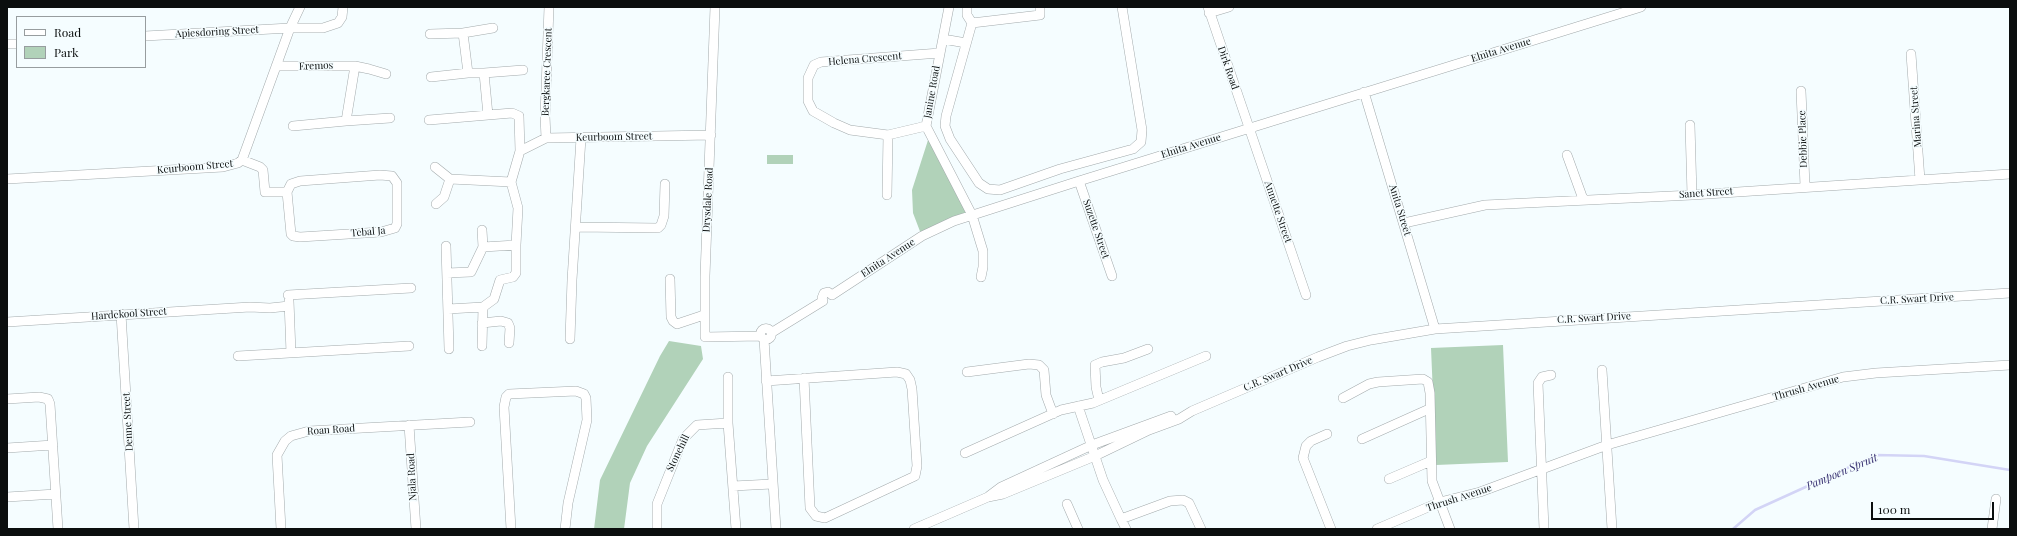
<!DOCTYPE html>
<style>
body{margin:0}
#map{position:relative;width:2017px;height:536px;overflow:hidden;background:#f5fdff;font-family:"Playfair Display",serif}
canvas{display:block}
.frame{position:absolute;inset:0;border:8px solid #0b0e0e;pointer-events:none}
.legend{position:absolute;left:16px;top:16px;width:130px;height:52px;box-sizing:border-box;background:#f5fdff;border:1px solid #979d9f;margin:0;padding:5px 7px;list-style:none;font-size:12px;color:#0b0e0e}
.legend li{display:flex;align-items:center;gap:8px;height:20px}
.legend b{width:20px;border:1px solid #979d9f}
.scale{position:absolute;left:1871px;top:502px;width:123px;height:18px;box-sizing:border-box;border:2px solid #0b0e0e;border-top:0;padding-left:5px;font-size:12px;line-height:14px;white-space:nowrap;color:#0b0e0e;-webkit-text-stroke:3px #f5fdff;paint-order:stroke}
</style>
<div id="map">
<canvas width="2017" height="536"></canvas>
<div class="frame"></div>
<ul class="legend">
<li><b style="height:5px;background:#fff"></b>Road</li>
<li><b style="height:11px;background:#b1d2b9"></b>Park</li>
</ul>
<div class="scale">100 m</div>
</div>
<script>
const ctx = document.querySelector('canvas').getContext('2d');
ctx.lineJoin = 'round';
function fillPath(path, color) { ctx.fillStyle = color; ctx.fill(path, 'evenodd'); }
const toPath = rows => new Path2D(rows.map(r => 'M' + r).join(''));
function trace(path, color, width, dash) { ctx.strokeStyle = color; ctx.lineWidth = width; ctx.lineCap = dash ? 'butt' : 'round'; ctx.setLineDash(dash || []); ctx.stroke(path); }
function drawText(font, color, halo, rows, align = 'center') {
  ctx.font = font + ' "Playfair Display",serif'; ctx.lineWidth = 3; ctx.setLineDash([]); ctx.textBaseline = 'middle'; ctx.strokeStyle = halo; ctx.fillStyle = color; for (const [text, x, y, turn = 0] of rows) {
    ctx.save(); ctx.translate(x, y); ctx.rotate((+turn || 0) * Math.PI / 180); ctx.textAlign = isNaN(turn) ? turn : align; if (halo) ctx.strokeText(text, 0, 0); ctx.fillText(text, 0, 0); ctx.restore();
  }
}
fillPath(toPath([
 [929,137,970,214,921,234,913,213,912,190],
 [767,155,793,155,793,164,767,164],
 [669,341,701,346,703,359,647,446,630,483,624,529,594,529,600,480,660,356],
 [1503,345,1508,462,1436,465,1431,348]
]), '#b1d2b9');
trace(toPath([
 [1733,529,1755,510,1876,455,1924,456,2010,470]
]), '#d3d4f6', 2.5);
const minor = toPath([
 [715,7,705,276,705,337,761,336],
 [949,7,926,126,972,215,983,251,983,267,981,277],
 [967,7,967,15,972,23],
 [1040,7,1040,15,972,23,946,116,945,126,950,139,979,183,988,189,1000,190,1060,169,1133,149,1141,142,1142,130,1122,7],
 [1208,7,1306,295],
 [1209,13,1229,7],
 [463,33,493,28],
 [430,34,463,33,468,73,484,73,488,115],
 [145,36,290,28,323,28,338,23,342,17,343,7],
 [943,39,966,43],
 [7,44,17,44],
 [1911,54,1920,180],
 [276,66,355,66,369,69,386,74],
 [484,73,523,70],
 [431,77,468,73],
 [1801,91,1805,186],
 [1364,92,1435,329],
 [429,120,512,113,519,116,520,151,511,182,518,208,516,245,483,247,471,272,447,273],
 [346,121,390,118],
 [1690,125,1692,195],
 [293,126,346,121,355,66],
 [926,126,888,135,850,130,834,123,813,111,808,101,808,78,814,65,821,62,940,53],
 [546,138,545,116,549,7],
 [520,151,546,138,711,135],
 [1567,155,1583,199],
 [242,160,260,167,263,170,265,192,287,192],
 [435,167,450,179,511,182],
 [380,175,392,176,397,183,397,224,395,228,381,232,300,237,293,236,291,234,287,192,291,184,300,181,380,175],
 [7,179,223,167,238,163,242,160,290,28,300,7],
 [1079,181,1112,276],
 [887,195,888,135],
 [436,204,444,197,450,179],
 [1404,223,1485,205,1692,195,2010,174],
 [577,227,658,228,661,225,664,216,665,184],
 [482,230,483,247],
 [446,246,449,349],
 [670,279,671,317,673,321,677,324,704,315],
 [288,295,411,288],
 [832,295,922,236,954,221,1079,181,1641,7],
 [289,301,291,353],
 [823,301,822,298,824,293,828,292,832,295],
 [448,309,483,307,494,299,500,280,513,277,516,273,516,245],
 [121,314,134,529],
 [7,322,250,307,270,308,289,306],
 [482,323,501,321,508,323,510,328,509,343],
 '760.5 334a5.5 5.5 0 1 1 11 0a5.5 5.5 0 1 1-11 0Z',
 [771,333,823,301],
 [570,339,572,280,581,138],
 [764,339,776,529],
 [482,346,483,307],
 [238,356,409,346],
 [1602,370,1612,529],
 [967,372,1029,364,1039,365,1044,370,1046,395,1053,414],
 [766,381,897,372,906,374,910,380,912,389,917,466,915,476,825,518,816,516,810,508,804,378],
 [1343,398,1369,384,1378,382,1423,379,1428,382,1430,393,1432,481,1450,529],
 [7,399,39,397,48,399,50,404,58,529],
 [1099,400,1096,387,1095,365,1102,362,1124,358,1148,349],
 [1078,406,1103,480,1121,519,1170,501,1183,500,1189,503,1201,529],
 [728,423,728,377],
 [409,425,416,529],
 [1327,434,1311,441,1306,446,1303,458,1331,529],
 [1362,439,1429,409],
 [7,448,53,445],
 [965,453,1061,410,1093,403,1206,356],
 [1389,479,1431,461],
 [733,486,772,484],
 [989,496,1001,487,1092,445,1171,416],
 [7,497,56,494],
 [1067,504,1078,529],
 [1121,519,1126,529],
 [281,529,277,455,285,441,291,436,309,431,470,422],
 [511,529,504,407,506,397,509,394,576,391,584,394,586,398,587,420,568,503,565,529],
 [657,529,657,504,683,439,697,425,728,423,736,529],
 [914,529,988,497,1003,494,1095,456,1149,430,1179,419,1192,411,1318,357,1347,346,1371,340,1435,329,2010,293],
 [1377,529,1440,502,1480,492,1607,445,1843,377,1876,373,2010,365],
 [1544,529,1538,383,1542,377,1551,375],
 [1992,529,1996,499]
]);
trace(minor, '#a3aaac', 10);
trace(minor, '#fff', 9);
drawText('10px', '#0b0e0e', '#f5fdff', [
 ["Apiesdoring Street",217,32,-3],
 ["Elnita Avenue",1501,50,-17],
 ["Helena Crescent",865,59,-5],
 ["Eremos",316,66,-2],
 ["Dirk Road",1228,68,71],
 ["Bergkaree Crescent",547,72,-88],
 ["Janine Road",932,92,-80],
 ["Marina Street",1916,117,-94],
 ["Keurboom Street",614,137,-1],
 ["Debbie Place",1803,139,-92],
 ["Elnita Avenue",1191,146,-17],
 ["Keurboom Street",195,167,-5],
 ["Sanet Street",1706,193,-4],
 ["Drysdale Road",708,200,-87],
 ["Anita Street",1400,210,73],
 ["Annette Street",1278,212,71],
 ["Suzette Street",1096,229,71],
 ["Tebal Ja",368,232,-5],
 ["Elnita Avenue",888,258,-33],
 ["C.R. Swart Drive",1917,299,-3],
 ["Hardekool Street",129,314,-4],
 ["C.R. Swart Drive",1594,318,-3],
 ["C.R. Swart Drive",1278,374,-23],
 ["Thrush Avenue",1806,388,-16],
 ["Denne Street",128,422,-93],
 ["Roan Road",331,430,-4],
 ["Stonehill",678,453,-64],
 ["Njala Road",412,477,-93],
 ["Thrush Avenue",1459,498,-18]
]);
drawText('italic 11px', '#373071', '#f5fdff', [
 ["Pampoen Spruit",1842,472,-23]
]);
</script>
